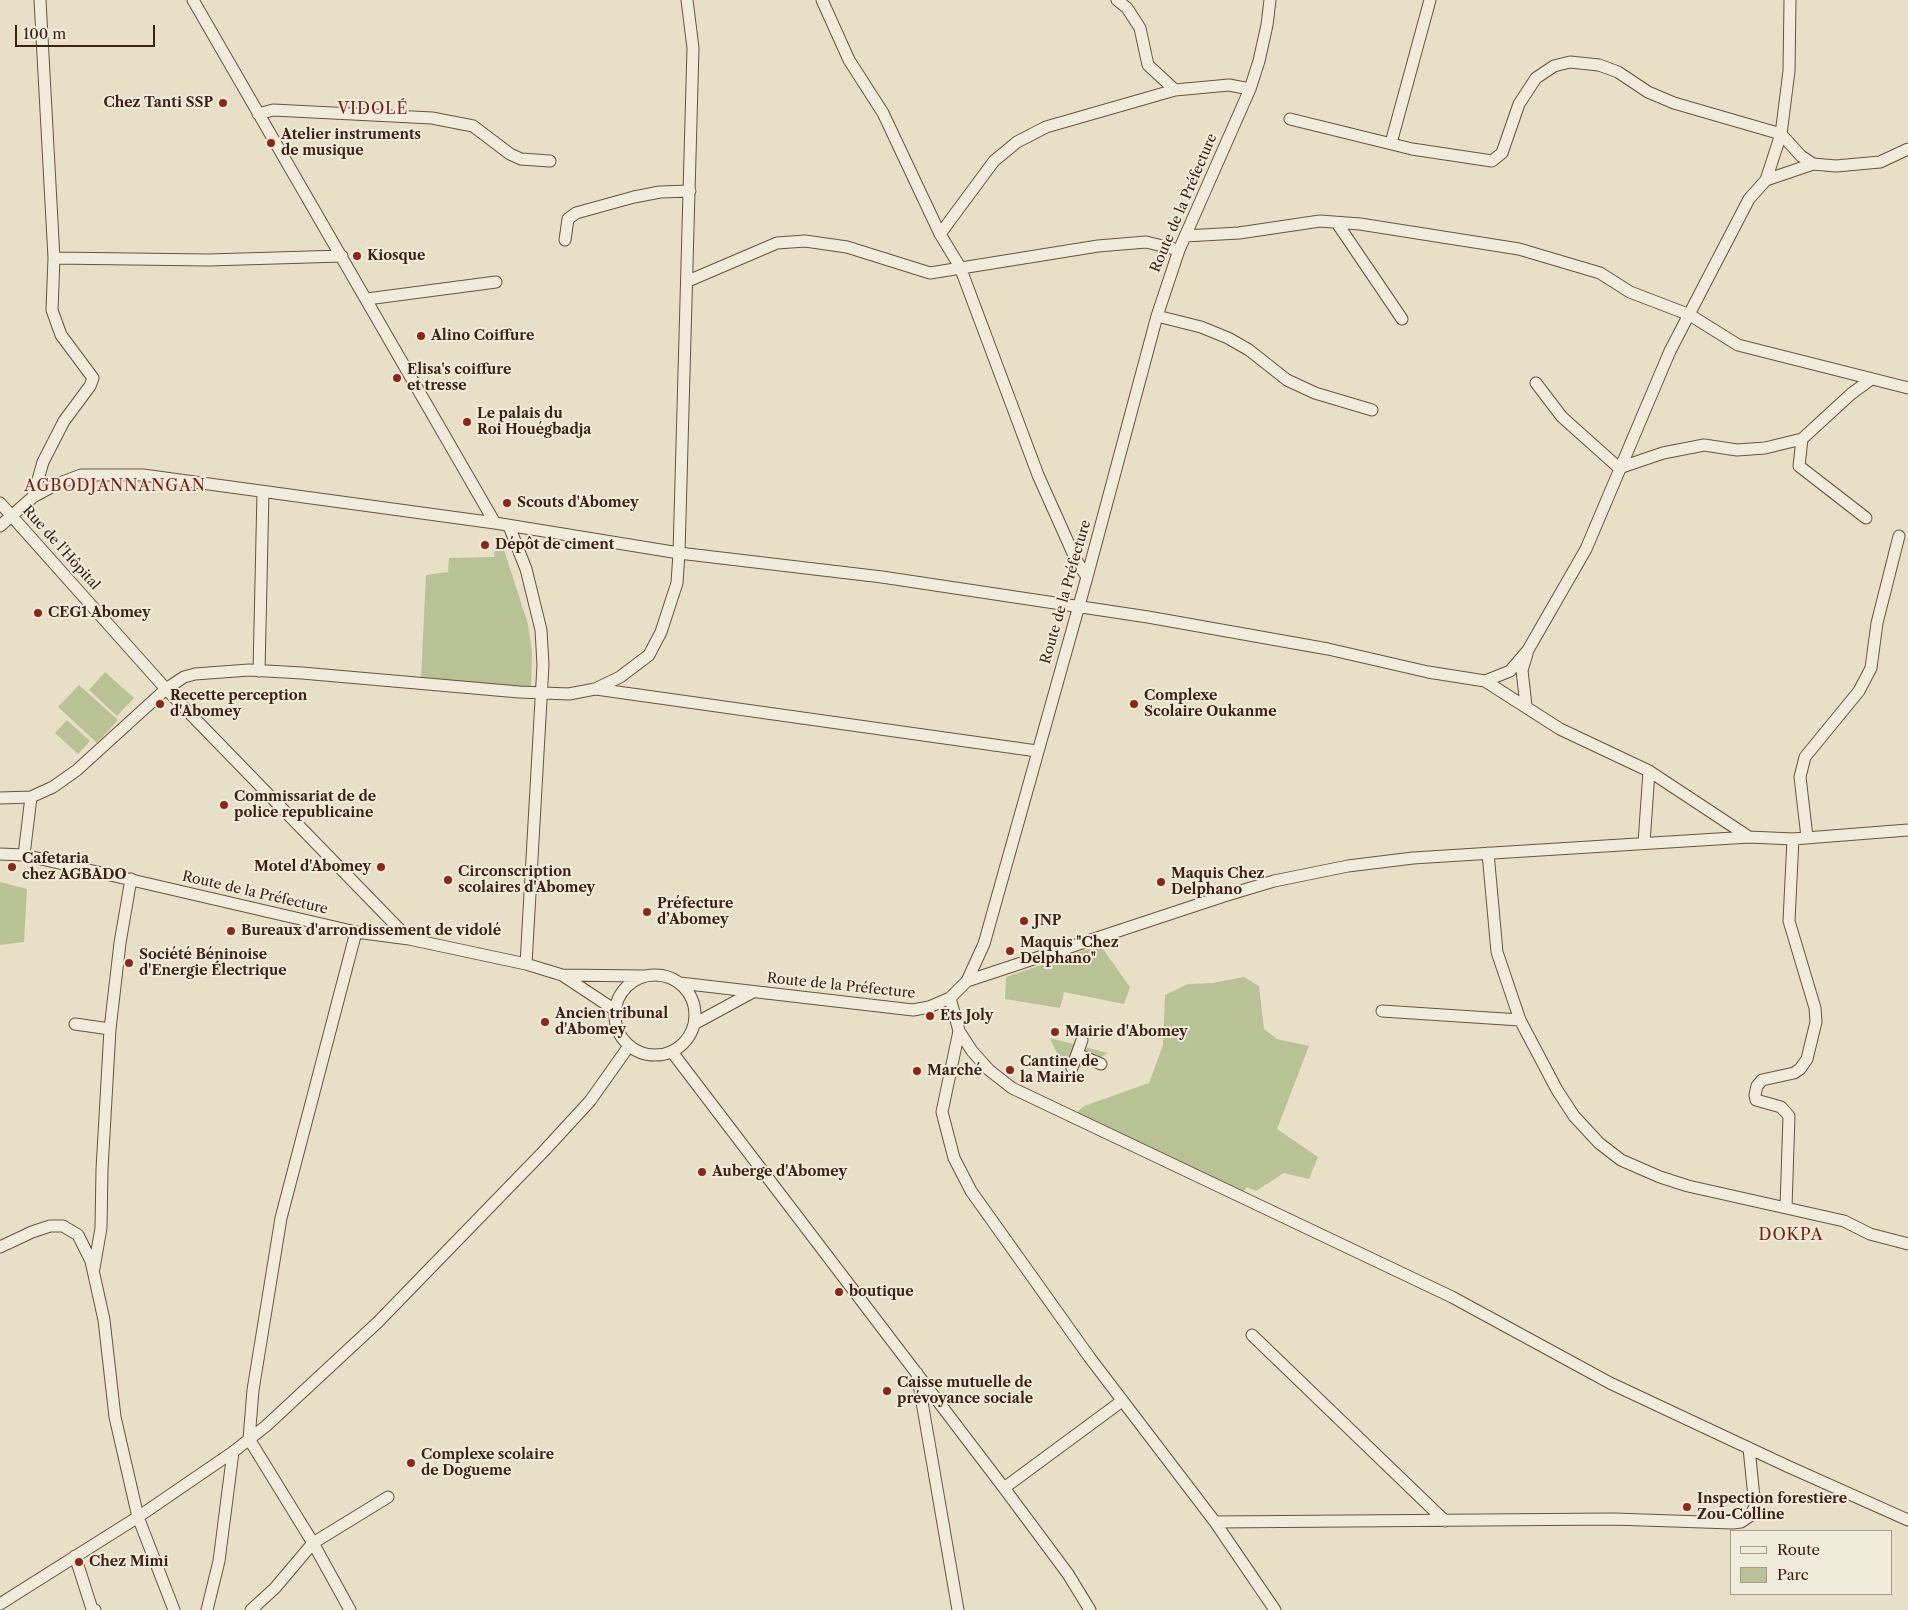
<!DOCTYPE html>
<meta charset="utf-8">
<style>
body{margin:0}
#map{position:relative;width:1908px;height:1610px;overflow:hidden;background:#e8e0c6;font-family:"Libre Caslon Text",serif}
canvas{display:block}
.legend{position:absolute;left:1730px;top:1530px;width:162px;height:65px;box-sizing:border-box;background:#f0ebda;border:1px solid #a89b8a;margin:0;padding:6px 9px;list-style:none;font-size:15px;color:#3d2212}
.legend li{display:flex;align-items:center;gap:10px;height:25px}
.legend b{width:25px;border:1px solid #a89b8a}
.scale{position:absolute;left:15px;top:25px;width:140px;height:22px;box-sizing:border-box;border:2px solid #3d2212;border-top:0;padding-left:6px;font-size:15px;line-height:18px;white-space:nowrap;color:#3d2212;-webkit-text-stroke:4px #f0ebda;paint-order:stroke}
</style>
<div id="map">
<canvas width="1908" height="1610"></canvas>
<ul class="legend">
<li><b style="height:6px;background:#f0ebda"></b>Route</li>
<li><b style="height:14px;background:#b8c294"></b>Parc</li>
</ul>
<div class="scale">100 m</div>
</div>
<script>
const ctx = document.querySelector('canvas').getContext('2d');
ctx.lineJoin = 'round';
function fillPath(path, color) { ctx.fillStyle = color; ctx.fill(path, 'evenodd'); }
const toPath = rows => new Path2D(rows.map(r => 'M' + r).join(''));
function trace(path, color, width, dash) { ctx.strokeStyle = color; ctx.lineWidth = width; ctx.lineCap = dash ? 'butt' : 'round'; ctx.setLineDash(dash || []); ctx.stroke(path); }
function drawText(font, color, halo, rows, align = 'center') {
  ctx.font = font + ' "Libre Caslon Text",serif'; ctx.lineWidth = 4; ctx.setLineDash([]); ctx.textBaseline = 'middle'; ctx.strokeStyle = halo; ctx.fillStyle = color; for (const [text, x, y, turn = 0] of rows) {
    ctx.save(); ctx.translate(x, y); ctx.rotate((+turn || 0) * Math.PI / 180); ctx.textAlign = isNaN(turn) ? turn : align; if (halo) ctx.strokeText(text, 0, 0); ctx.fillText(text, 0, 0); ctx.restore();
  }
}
fillPath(toPath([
 [495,541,504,550,528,624,532,652,531,687,421,678,426,575,448,572,449,558,494,557],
 [105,672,134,698,117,716,89,690],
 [79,685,118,720,97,743,58,707],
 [67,720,90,741,78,754,55,733],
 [0,882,27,889,24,942,0,945],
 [1100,945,1130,987,1124,1004,1064,992,1060,1008,1005,999,1006,977],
 [1244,977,1259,986,1264,1029,1277,1039,1309,1046,1277,1129,1318,1157,1309,1179,1284,1173,1256,1191,1247,1187,1240,1194,1077,1116,1078,1111,1084,1106,1149,1083,1163,1045,1165,995,1188,984,1212,983],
 [1050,1038,1108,1053,1083,1068,1059,1058]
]), '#b8c294');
const minor = toPath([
 [193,0,495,523],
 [822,0,849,60,883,113,940,234,960,267,1038,475,1076,560,1087,577],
 [1117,0,1127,8,1140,28,1148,65,1175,90],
 [258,114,273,110,432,118,473,126,510,154,521,159,550,161],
 [1290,119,1412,149,1492,161,1502,153,1519,104,1536,78,1554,66,1570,62,1599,65,1618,72,1648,92,1674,103,1781,134,1801,156,1813,164],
 [1391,143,1430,0],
 [1766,180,1813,164,1836,166,1880,162,1908,149],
 [1337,223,1402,319],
 [940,234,994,161,1017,142,1046,127,1175,90,1229,85,1250,89],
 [1185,236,1239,233,1320,221,1360,224,1519,249,1600,273,1630,292,1690,315,1738,345,1908,388],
 [565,240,568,219,576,213,634,197,660,192,690,191],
 [54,258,209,260,342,256],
 [688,281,777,243,805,241,847,247,930,273,1098,246,1146,242,1179,250],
 [367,299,496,282],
 [1157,316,1201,327,1228,338,1249,350,1287,380,1315,393,1372,410],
 [1536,383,1562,417,1619,468,1663,453,1704,445,1737,450,1765,448,1802,439,1851,394,1870,380],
 [1802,439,1799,466,1866,518],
 [33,497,43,462,64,421,90,386,93,378,61,335,52,310,54,258,40,0],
 [0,503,166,689,409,939],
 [0,526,33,497,57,484,81,475,143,475,495,523,679,553,882,577,1148,617,1328,649,1428,672,1485,681,1560,729,1649,771,1749,837],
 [509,526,526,569,541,630,543,665,526,964],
 [259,671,263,492],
 [1485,681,1510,671,1528,650,1586,549,1670,351,1749,199,1766,180,1781,134,1789,71,1790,0],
 [596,689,1037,751],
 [1526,706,1522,670,1527,654],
 [0,798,31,797,53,787,77,770,166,689,184,677,195,674,249,670,302,673,519,692,569,694,595,689,620,677,649,655,661,632,677,583,679,553,693,48,687,0],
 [1807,837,1800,777,1805,757,1859,691,1871,668,1877,623,1899,536],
 [1644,843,1649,771],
 [1488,853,1497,952,1520,1020,1557,1090,1574,1116,1599,1143,1621,1160,1660,1177,1688,1186,1844,1221,1870,1234,1908,1244],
 [0,854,24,855,356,932,409,939,526,964,562,975,643,976],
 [24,855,31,797],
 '615 1015a40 40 0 1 1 80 0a40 40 0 1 1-80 0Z',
 [562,975,615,1010],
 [967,981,1224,896,1274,881,1348,866,1413,858,1749,837,1793,839,1908,830],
 [680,983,913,1010,929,1007,950,998,967,981,984,944,1087,577,1157,316,1179,250,1250,89,1259,61,1267,25,1270,0],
 [950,998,959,1031,972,1051,989,1070,1012,1088,1452,1297,1610,1383,1787,1466,1908,1520],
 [1382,1011,1520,1020],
 [75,1024,110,1029],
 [694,1024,753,992],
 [959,1031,942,1112,954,1158,971,1191,1090,1358,1215,1522,1275,1610],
 [672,1052,1004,1488,1068,1574,1090,1610],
 [1077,1054,1101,1064],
 [1072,1068,1082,1040],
 [1786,1207,1789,1116,1781,1107,1756,1100,1755,1095,1757,1086,1762,1080,1794,1073,1800,1069,1807,1059,1816,1022,1815,1008,1789,921,1793,839],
 [0,1247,32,1232,50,1226,63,1226,78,1235,91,1261,104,1320,115,1417,138,1517,174,1610],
 [94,1268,101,1228,102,1169,110,1029,120,943,131,879],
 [1252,1335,1445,1521],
 [917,1373,958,1610],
 [1004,1488,1122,1401],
 [1215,1522,1614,1519,1732,1523,1741,1522,1750,1516,1755,1507,1749,1448],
 [75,1556,92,1609,95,1610],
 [0,1604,138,1517,233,1452,266,1426,378,1322,544,1151,590,1101,629,1046],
 [207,1610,219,1561,233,1452],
 [251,1610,275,1588,313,1543,388,1497],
 [350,1610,313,1543,249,1439,253,1390,281,1218,356,932]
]);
trace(minor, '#68523f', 13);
trace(minor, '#f0ebda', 11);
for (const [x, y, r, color] of [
 [223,103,5,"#8f2418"],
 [271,143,5,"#8f2418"],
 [357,256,5,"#8f2418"],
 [421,336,5,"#8f2418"],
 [397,378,5,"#8f2418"],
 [467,422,5,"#8f2418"],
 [507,503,5,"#8f2418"],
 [485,545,5,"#8f2418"],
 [38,613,5,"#8f2418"],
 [160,704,5,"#8f2418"],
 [1134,704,5,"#8f2418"],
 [224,805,5,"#8f2418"],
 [12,867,5,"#8f2418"],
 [381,867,5,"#8f2418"],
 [448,880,5,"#8f2418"],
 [1161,882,5,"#8f2418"],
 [647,912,5,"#8f2418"],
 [1024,921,5,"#8f2418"],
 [231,931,5,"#8f2418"],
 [1010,951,5,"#8f2418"],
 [129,963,5,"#8f2418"],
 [930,1016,5,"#8f2418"],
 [545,1022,5,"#8f2418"],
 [1055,1032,5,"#8f2418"],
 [1010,1070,5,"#8f2418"],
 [917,1071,5,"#8f2418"],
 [702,1172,5,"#8f2418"],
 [839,1292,5,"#8f2418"],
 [887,1391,5,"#8f2418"],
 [411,1463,5,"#8f2418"],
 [1687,1507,5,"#8f2418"],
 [79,1562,5,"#8f2418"]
]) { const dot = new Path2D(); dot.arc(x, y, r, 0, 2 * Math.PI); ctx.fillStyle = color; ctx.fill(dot); trace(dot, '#f0ebda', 2); }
drawText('bold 14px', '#3d2212', '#f0ebda', [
 ["Chez Tanti SSP",213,103,"right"],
 ["Atelier instruments",281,135],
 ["de musique",281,151],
 ["Kiosque",367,256],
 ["Alino Coiffure",431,336],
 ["Elisa's coiffure",407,370],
 ["et tresse",407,386],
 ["Le palais du",477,414],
 ["Roi Houégbadja",477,430],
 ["Scouts d'Abomey",517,503],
 ["Dépôt de ciment",495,545],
 ["CEG1 Abomey",48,613],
 ["Recette perception",170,696],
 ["d'Abomey",170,712],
 ["Complexe",1144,696],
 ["Scolaire Oukanme",1144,712],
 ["Commissariat de de",234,797],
 ["police republicaine",234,813],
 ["Cafetaria",22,859],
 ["chez AGBADO",22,875],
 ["Motel d'Abomey",371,867,"right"],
 ["Circonscription",458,872],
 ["scolaires d'Abomey",458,888],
 ["Maquis Chez",1171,874],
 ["Delphano",1171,890],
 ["Préfecture",657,904],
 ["d’Abomey",657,920],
 ["JNP",1034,921],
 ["Bureaux d'arrondissement de vidolé",241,931],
 ["Maquis \"Chez",1020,943],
 ["Delphano\"",1020,959],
 ["Société Béninoise",139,955],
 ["d'Energie Électrique",139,971],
 ["Ancien tribunal",555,1014],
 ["d'Abomey",555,1030],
 ["Ets Joly",940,1016],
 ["Mairie d'Abomey",1065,1032],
 ["Cantine de",1020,1062],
 ["la Mairie",1020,1078],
 ["Marché",927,1071],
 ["Auberge d'Abomey",712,1172],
 ["boutique",849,1292],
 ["Caisse mutuelle de",897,1383],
 ["prévoyance sociale",897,1399],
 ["Complexe scolaire",421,1455],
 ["de Dogueme",421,1471],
 ["Inspection forestiere",1697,1499],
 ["Zou-Colline",1697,1515],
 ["Chez Mimi",89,1562]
], 'left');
drawText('14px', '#3d2212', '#f0ebda', [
 ["Route de la Préfecture",1184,203,-67],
 ["Rue de l'Hôpital",61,548,48],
 ["Route de la Préfecture",1066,592,-74],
 ["Route de la Préfecture",255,893,13],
 ["Route de la Préfecture",841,986,6]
]);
ctx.letterSpacing = '1px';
drawText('16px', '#7a1f14', '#f0ebda', [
 ["VIDOLÉ",373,109],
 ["AGBODJANNANGAN",115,486],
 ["DOKPA",1791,1235]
]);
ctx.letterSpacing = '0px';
</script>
